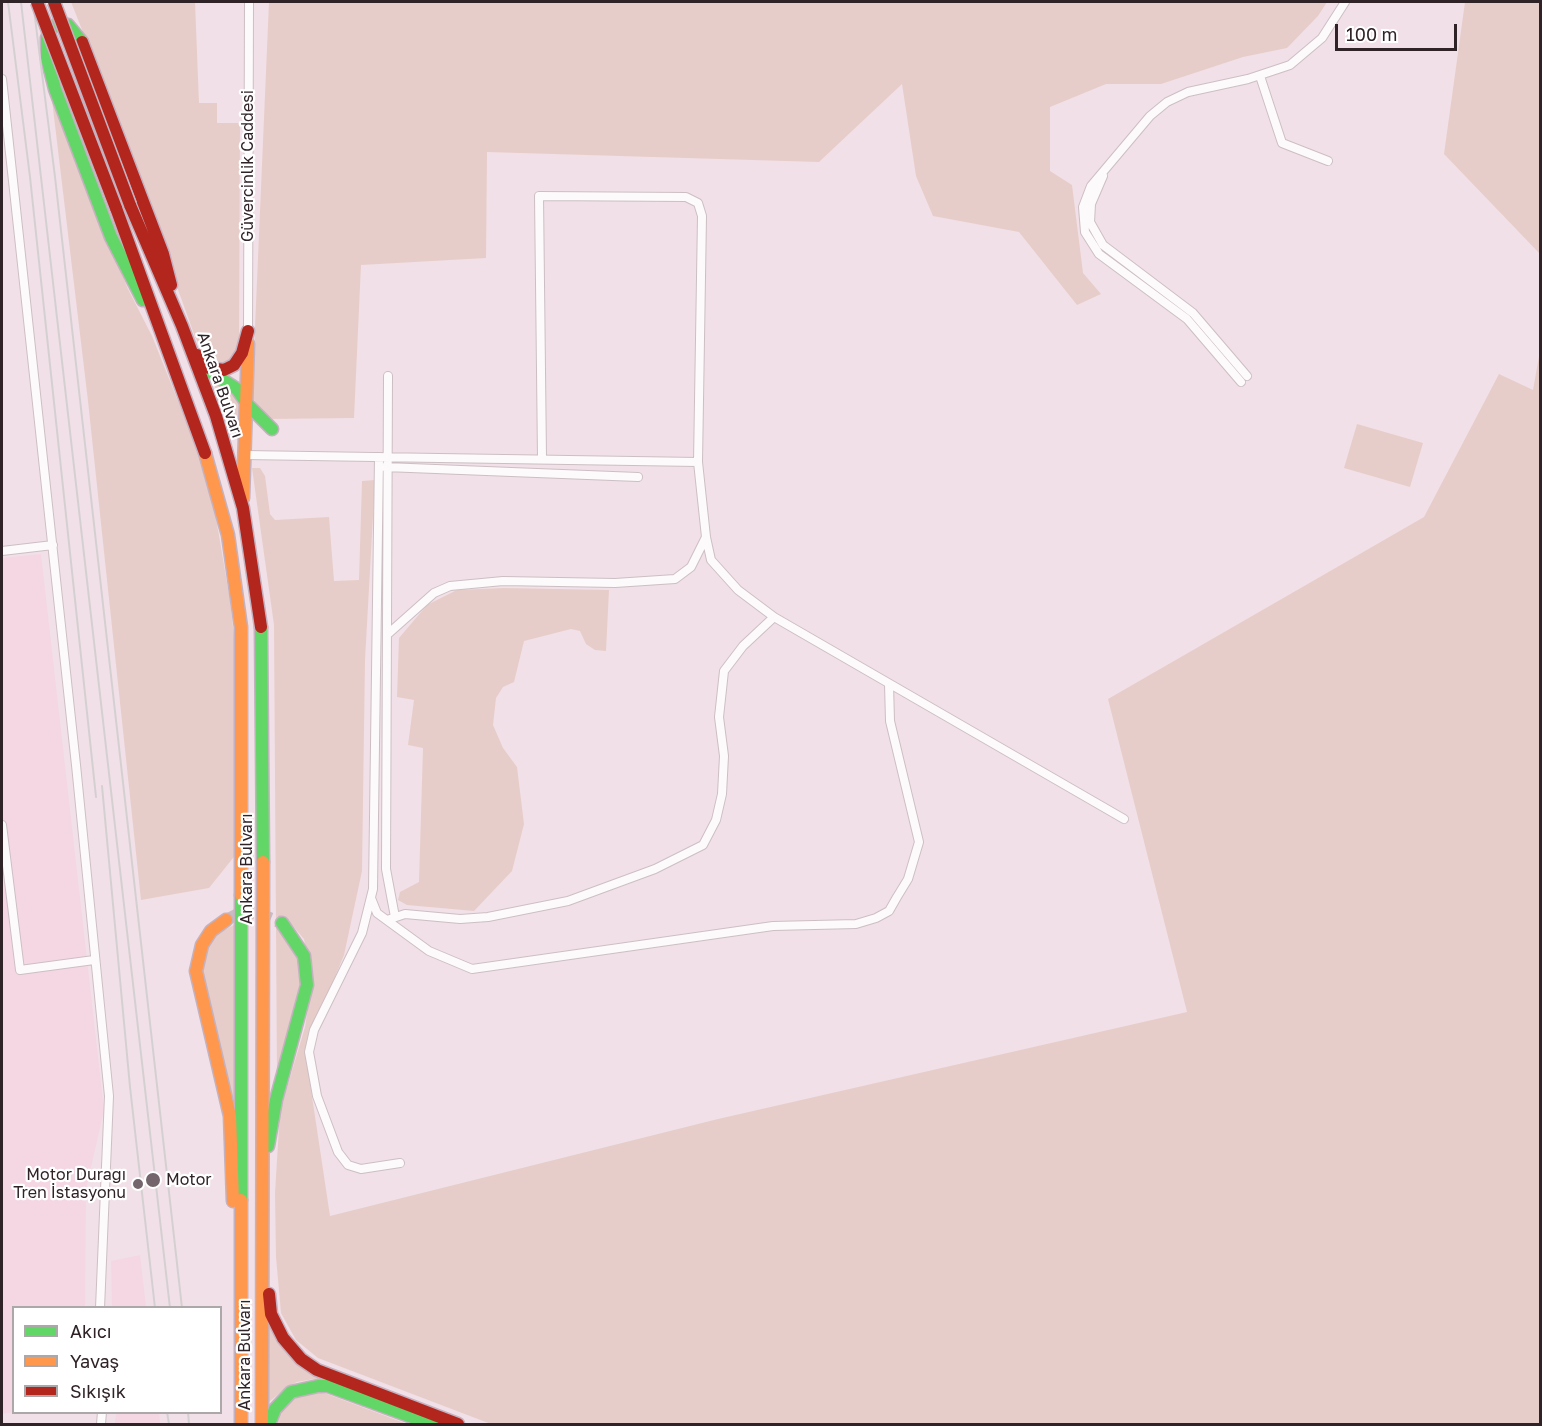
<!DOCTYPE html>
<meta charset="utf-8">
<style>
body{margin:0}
#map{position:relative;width:1542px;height:1426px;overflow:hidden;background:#f1e0e7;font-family:"Golos Text",sans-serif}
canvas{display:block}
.frame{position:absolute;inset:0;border:3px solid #2f2328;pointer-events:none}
.legend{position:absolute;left:12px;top:1306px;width:210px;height:108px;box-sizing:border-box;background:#fff;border:2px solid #aca7a9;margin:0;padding:8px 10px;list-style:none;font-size:18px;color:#2f2328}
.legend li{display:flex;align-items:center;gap:12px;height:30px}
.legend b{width:30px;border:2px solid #aca7a9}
.scale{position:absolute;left:1335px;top:24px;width:122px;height:27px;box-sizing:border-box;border:3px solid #2f2328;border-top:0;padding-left:8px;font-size:18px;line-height:21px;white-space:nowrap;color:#2f2328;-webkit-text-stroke:4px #fff;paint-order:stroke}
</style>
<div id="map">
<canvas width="1542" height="1426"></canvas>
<div class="frame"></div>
<ul class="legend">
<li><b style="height:8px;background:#63d668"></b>Akıcı</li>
<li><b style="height:8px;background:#ff974d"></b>Yavaş</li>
<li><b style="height:8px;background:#b3261e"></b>Sıkışık</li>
</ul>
<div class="scale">100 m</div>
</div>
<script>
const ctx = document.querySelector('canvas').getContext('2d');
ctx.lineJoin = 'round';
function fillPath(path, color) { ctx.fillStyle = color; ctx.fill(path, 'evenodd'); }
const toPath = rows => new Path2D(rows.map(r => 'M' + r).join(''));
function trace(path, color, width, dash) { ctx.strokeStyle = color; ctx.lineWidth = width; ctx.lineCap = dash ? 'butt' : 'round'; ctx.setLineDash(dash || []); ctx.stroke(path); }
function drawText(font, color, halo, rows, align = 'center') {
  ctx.font = font + ' "Golos Text",sans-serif'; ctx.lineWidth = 4.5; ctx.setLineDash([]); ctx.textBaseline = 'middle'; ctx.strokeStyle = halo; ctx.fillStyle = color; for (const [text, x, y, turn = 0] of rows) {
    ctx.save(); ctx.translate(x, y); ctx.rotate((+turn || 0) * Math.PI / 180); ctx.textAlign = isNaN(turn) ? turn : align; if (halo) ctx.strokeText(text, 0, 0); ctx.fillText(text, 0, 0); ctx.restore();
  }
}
fillPath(toPath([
 [41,554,104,1110,86,1189,85,1307,14,1308,13,1412,2,1414,2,558],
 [140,1255,146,1307,112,1307,111,1261],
 [116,1413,159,1413,160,1424,115,1424]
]), '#f4d7e3');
fillPath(toPath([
 [71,2,195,2,199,103,217,103,217,123,240,123,239,350,236,357,222,365,208,360,195,337,112,105],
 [269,2,1327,2,1318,16,1287,48,1243,57,1161,84,1106,84,1050,107,1050,171,1072,185,1083,273,1101,294,1077,305,1019,232,933,216,916,176,902,84,819,162,487,152,486,258,361,265,354,418,267,419,252,397],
 [1465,2,1540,2,1540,254,1444,154],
 [52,100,128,289,152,336,192,436,215,512,230,600,234,636,237,853,209,888,141,900,88,401],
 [1540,351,1540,1424,491,1424,318,1358,296,1340,281,1313,276,1257,275,1193,280,1111,305,1027,312,983,304,939,285,917,281,928,296,952,302,971,300,990,277,1077,274,625,252,468,260,468,265,476,270,514,275,520,329,517,334,581,359,580,362,481,375,480,365,660,362,871,344,955,305,1050,330,1216,718,1119,1187,1012,1108,699,1424,517,1499,374,1533,390],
 [212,380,236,392,239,398,239,443],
 [1357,424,1423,443,1410,487,1344,468],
 [504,588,609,590,606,651,595,650,586,644,580,631,571,629,524,641,514,682,503,687,496,698,493,725,503,748,517,767,524,824,512,871,474,911,407,905,398,900,400,892,419,882,423,748,408,745,414,700,397,697,399,638,427,605,457,590],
 [236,924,234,1101,201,979,203,955,214,935],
 [269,1326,294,1360,333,1383,314,1379,297,1382,287,1387,269,1402],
 [316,1392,327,1394,407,1424,273,1424,284,1405,292,1399,298,1395]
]), '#e7cdc9');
trace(toPath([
 [226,920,242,912,257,913,282,923]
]), '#cabac1', 12, [12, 6]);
const street = toPath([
 [1260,76,1282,143,1328,161],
 [2,79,76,765,109,1096,100,1308],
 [1103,176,1091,204,1090,222,1103,245,1193,313,1247,376],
 [248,331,249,2],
 [388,376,386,869,395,917],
 [1241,382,1187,319,1099,254,1085,232,1083,207,1091,186,1150,116,1167,102,1188,92,1248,79,1290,65,1322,38,1345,2],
 [245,455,698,462],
 [379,457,373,889,362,933,314,1030,309,1052,317,1096,338,1152,348,1165,361,1169,400,1163],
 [542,458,539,196,686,197,698,203,702,216,698,462,706,537,711,560,738,590,774,617,1124,819],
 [385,467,638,477],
 [2,551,53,545],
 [389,633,434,593,450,586,503,581,615,583,675,579,691,567,706,537],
 [2,825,20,970,94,960],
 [371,898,377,913,429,951,472,969,773,926,856,924,876,918,889,911,897,897,908,879,919,842,890,721,889,684],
 [387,920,405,914,460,919,488,917,568,901,655,869,703,845,716,820,722,794,724,756,719,717,724,671,743,646,774,617],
 [101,1424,102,1412]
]);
const fast = toPath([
 [82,42,68,25,59,24,51,28,47,38,47,58,55,89,111,237,143,300],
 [207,370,237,389,248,405,272,429],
 [261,627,263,862],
 [241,895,241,1200],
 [268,1146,276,1100,307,985,304,956,282,923],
 [269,1424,275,1409,291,1392,318,1386,328,1386,431,1424]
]);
const slow = toPath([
 [205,453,228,535,241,627,241,895],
 [243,498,248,344],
 [226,920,211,931,202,945,196,971,230,1116,233,1201],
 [241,1200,241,1424],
 [262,1424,263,862]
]);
const jam = toPath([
 [82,42,163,254,171,285],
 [130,205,182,326,216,416,243,508,261,627],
 [116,208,205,453],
 [197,355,209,368,224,370,234,365,242,353,248,331],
 [269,1294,271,1314,283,1338,301,1359,317,1370,458,1424]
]);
trace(street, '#ccbfc4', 10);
trace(fast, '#c5b2c0', 15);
trace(slow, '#c5b2c0', 15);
trace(jam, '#c5b2c0', 15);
trace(street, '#fdfafb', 8);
trace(fast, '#63d668', 12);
trace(slow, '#ff974d', 12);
trace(jam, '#b3261e', 12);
trace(toPath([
 [8,2,30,177,96,797],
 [21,2,170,1308],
 [33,2,55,177,182,1308],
 [102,786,130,1087,155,1308],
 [167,1412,169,1424],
 [188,1412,189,1424]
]), '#d4d0d2', 2);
const jamBridge = toPath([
 [37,2,116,208],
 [54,2,130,205]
]);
trace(jamBridge, '#c5b2c0', 15, []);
trace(jamBridge, '#b3261e', 12);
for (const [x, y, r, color] of [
 [153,1180,8,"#73656b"],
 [138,1184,6,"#73656b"]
]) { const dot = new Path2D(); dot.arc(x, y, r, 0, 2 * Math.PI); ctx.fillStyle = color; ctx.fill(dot); trace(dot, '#fff', 2); }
drawText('16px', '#2f2328', '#fff', [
 ["Güvercinlik Caddesi",248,166,-90],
 ["Ankara Bulvarı",220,385,71],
 ["Ankara Bulvarı",247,869,-90],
 ["Ankara Bulvarı",245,1355,-90]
]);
drawText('16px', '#2f2328', '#fff', [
 ["Motor Durağı",126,1175],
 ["Tren İstasyonu",126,1193],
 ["Motor",166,1180,"left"]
], 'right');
</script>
